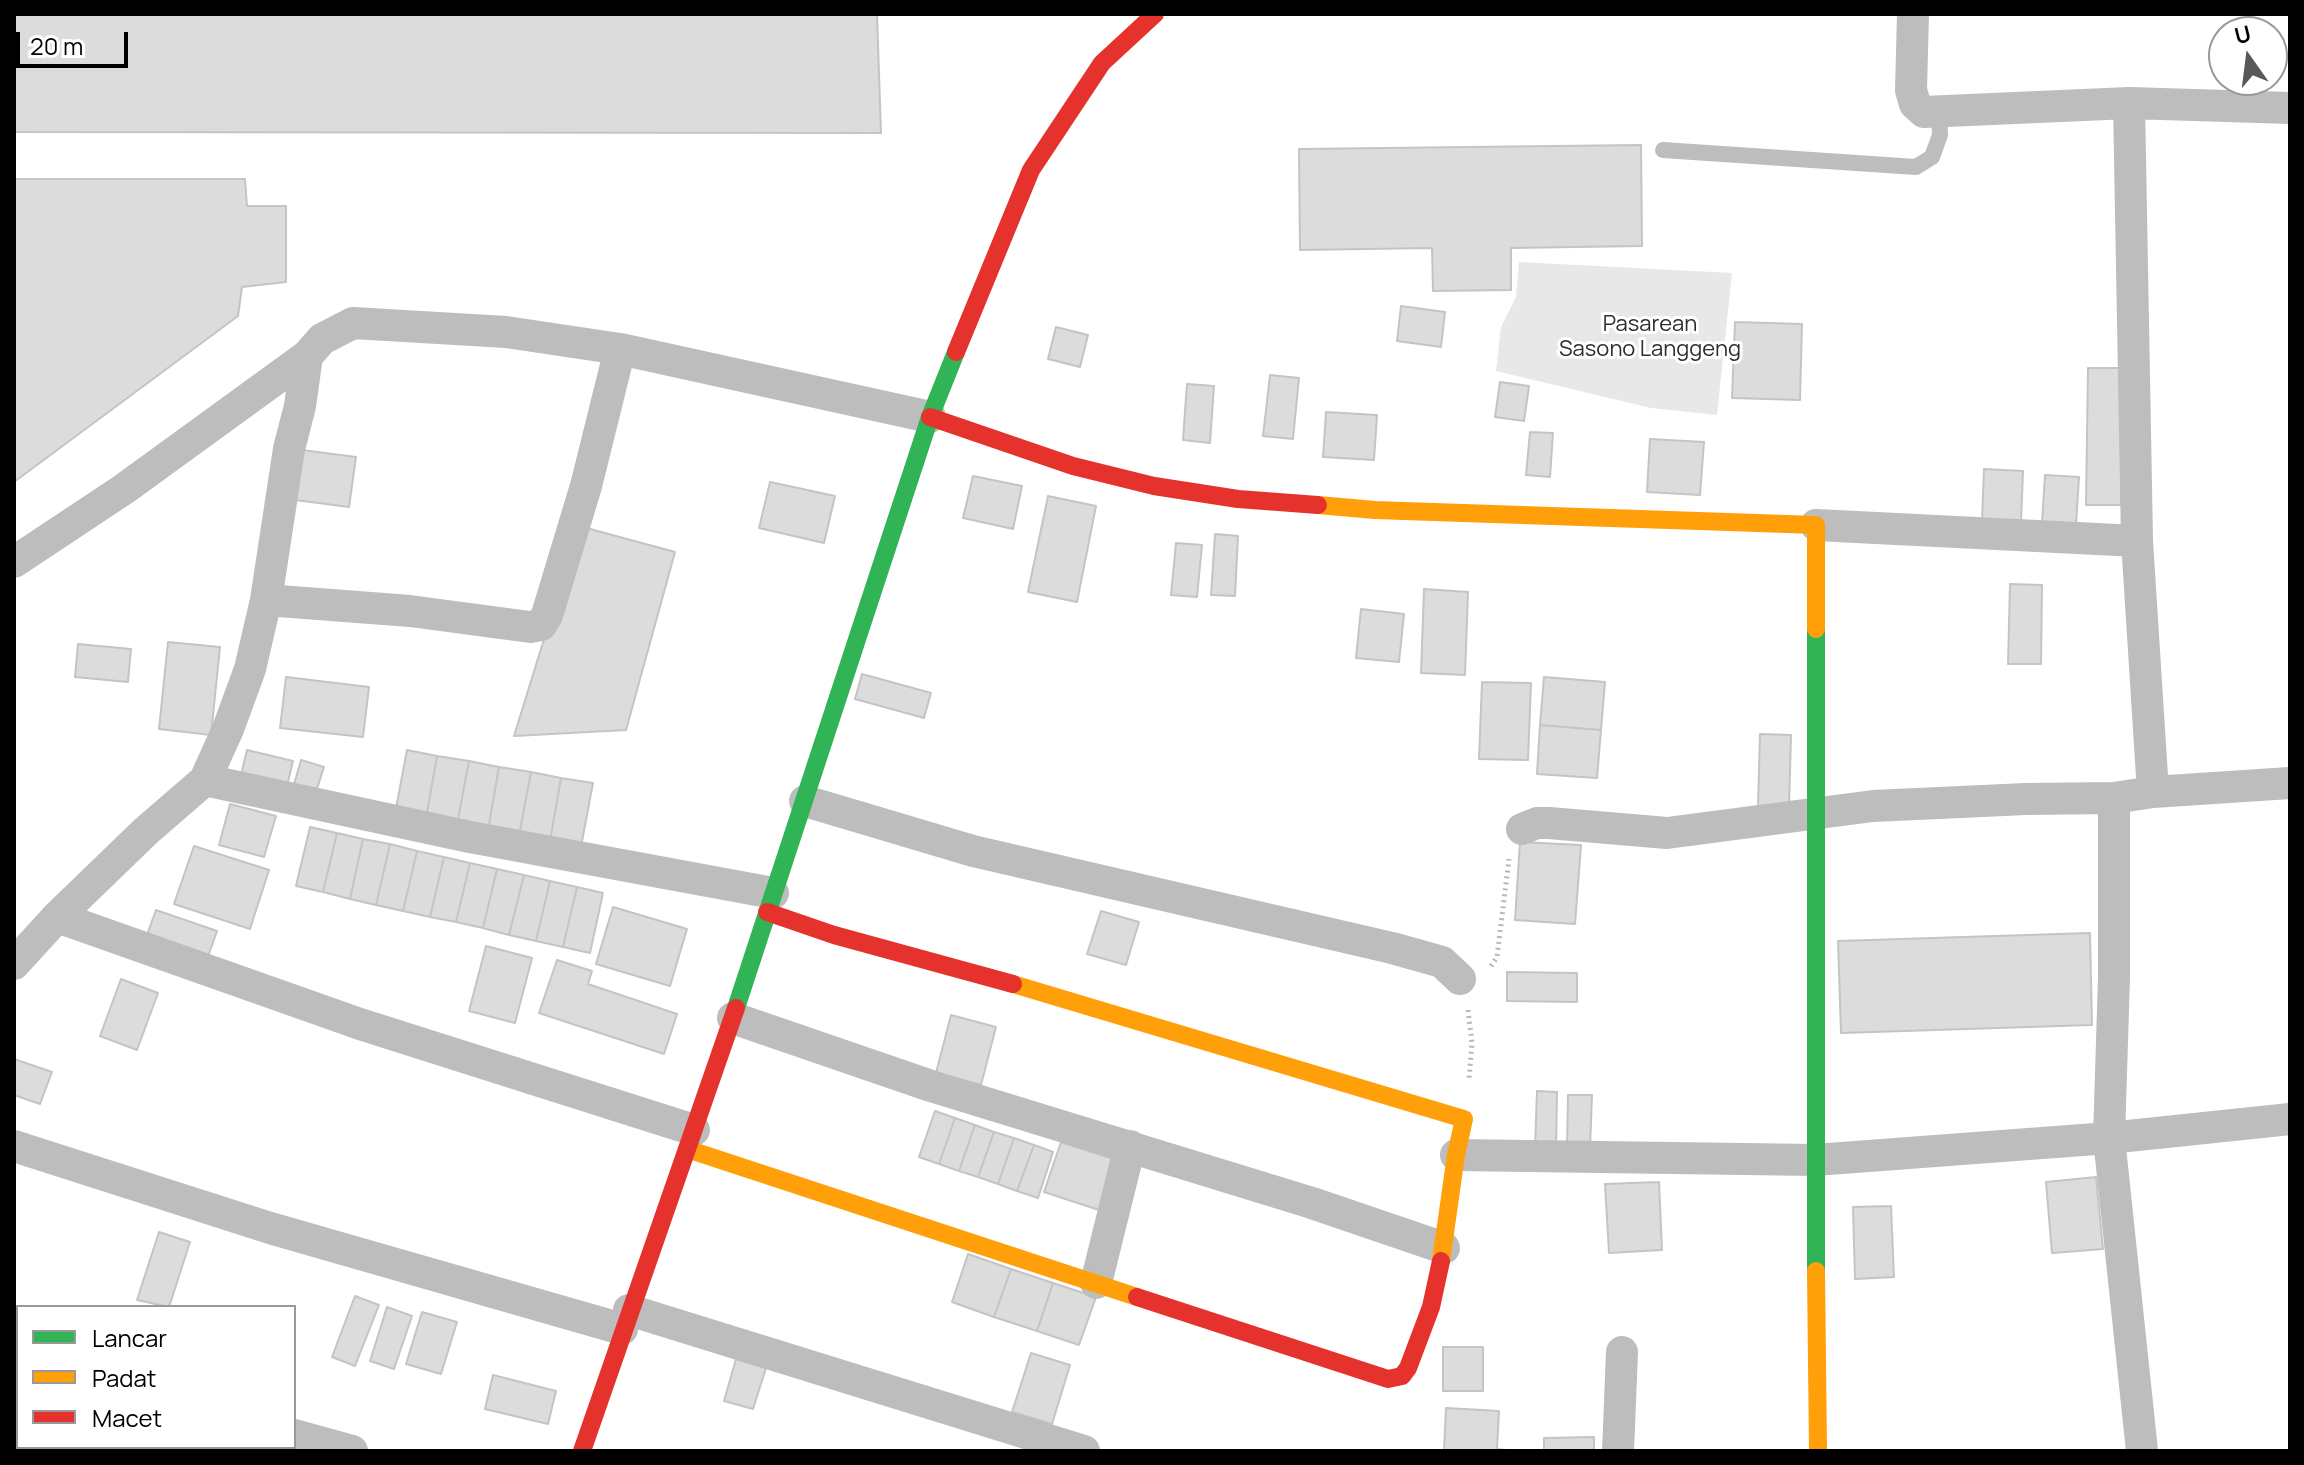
<!DOCTYPE html>
<style>
body{margin:0}
#map{position:relative;width:2304px;height:1465px;overflow:hidden;background:#fff;font-family:Manrope,sans-serif}
canvas{display:block}
.frame{position:absolute;inset:0;border:16px solid #000;pointer-events:none}
.legend{position:absolute;left:16px;top:1305px;width:280px;height:144px;box-sizing:border-box;background:#fff;border:2px solid #999;margin:0;padding:10px 14px;list-style:none;font-size:24px;color:#000}
.legend li{display:flex;align-items:center;gap:16px;height:40px}
.legend b{width:40px;border:2px solid #999}
.north{position:absolute;left:2208px;top:16px;width:80px;height:80px;box-sizing:border-box;background:#fff;border:2px solid #999;border-radius:50%;rotate:346deg;font-size:22px;font-weight:700;line-height:32px;text-align:center;color:#000}
.north::after{content:'';display:block;margin:auto;width:28px;height:36px;background:#595959;clip-path:polygon(50% 0,100% 100%,50% 72%,0 100%)}
.scale{position:absolute;left:16px;top:32px;width:112px;height:36px;box-sizing:border-box;border:4px solid #000;border-top:0;padding-left:10px;font-size:24px;line-height:28px;white-space:nowrap;color:#000;-webkit-text-stroke:6px #fff;paint-order:stroke}
</style>
<div id="map">
<canvas width="2304" height="1465"></canvas>
<div class="frame"></div>
<ul class="legend">
<li><b style="height:10px;background:#30b455"></b>Lancar</li>
<li><b style="height:10px;background:#ff9f0a"></b>Padat</li>
<li><b style="height:10px;background:#e5322d"></b>Macet</li>
</ul>
<div class="north">U</div>
<div class="scale">20 m</div>
</div>
<script>
const ctx = document.querySelector('canvas').getContext('2d');
ctx.lineJoin = 'round';
function fillPath(path, color) { ctx.fillStyle = color; ctx.fill(path, 'evenodd'); }
const toPath = rows => new Path2D(rows.map(r => 'M' + r).join(''));
function trace(path, color, width, dash) { ctx.strokeStyle = color; ctx.lineWidth = width; ctx.lineCap = dash ? 'butt' : 'round'; ctx.setLineDash(dash || []); ctx.stroke(path); }
function drawText(font, color, halo, rows, align = 'center') {
  ctx.font = font + ' Manrope,sans-serif'; ctx.lineWidth = 6; ctx.setLineDash([]); ctx.textBaseline = 'middle'; ctx.strokeStyle = halo; ctx.fillStyle = color; for (const [text, x, y, turn = 0] of rows) {
    ctx.save(); ctx.translate(x, y); ctx.rotate((+turn || 0) * Math.PI / 180); ctx.textAlign = isNaN(turn) ? turn : align; if (halo) ctx.strokeText(text, 0, 0); ctx.fillText(text, 0, 0); ctx.restore();
  }
}
fillPath(toPath([
 [1519,262,1732,273,1717,415,1651,408,1496,371,1501,327,1516,297]
]), '#e8e8e8');
const building = toPath([
 [14,14,877,14,881,133,14,132,14,14],
 [1641,145,1642,246,1511,248,1511,290,1433,291,1432,248,1300,250,1299,149,1641,145],
 [14,179,245,179,247,206,286,206,286,282,242,287,238,316,14,482,14,179],
 [1401,306,1445,312,1441,347,1397,341,1401,306],
 [1735,322,1802,324,1800,400,1732,398,1735,322],
 [1056,327,1088,335,1080,367,1048,359,1056,327],
 [2088,368,2123,368,2121,505,2086,505,2088,368],
 [1270,375,1299,378,1293,439,1263,436,1270,375],
 [1500,382,1529,386,1524,421,1495,417,1500,382],
 [1187,384,1214,386,1210,443,1183,440,1187,384],
 [1326,412,1377,415,1374,460,1323,457,1326,412],
 [1530,432,1553,433,1550,477,1526,475,1530,432],
 [1650,439,1704,442,1700,495,1647,492,1650,439],
 [302,450,356,457,349,507,295,500,302,450],
 [1984,469,2023,471,2021,522,1982,521,1984,469],
 [2045,475,2079,477,2076,525,2042,523,2045,475],
 [973,476,1022,486,1013,529,963,518,973,476],
 [770,482,835,496,824,543,759,528,770,482],
 [1048,496,1096,506,1077,602,1028,592,1048,496],
 [579,526,675,552,626,730,514,736,579,526],
 [1215,534,1238,536,1235,596,1211,595,1215,534],
 [1176,543,1202,545,1197,597,1171,595,1176,543],
 [2010,584,2042,585,2041,664,2008,664,2010,584],
 [1424,589,1468,592,1465,675,1421,673,1424,589],
 [1361,609,1404,614,1399,662,1356,658,1361,609],
 [168,642,220,647,211,735,159,729,168,642],
 [78,644,131,649,128,682,75,677,78,644],
 [862,674,931,693,924,718,855,699,862,674],
 [286,677,369,687,363,737,280,728,286,677],
 [1544,677,1605,682,1601,730,1540,725,1544,677],
 [1482,682,1531,683,1528,760,1479,759,1482,682],
 [1540,725,1601,730,1597,778,1537,774,1540,725],
 [1760,734,1791,735,1789,808,1758,807,1760,734],
 [247,750,293,761,286,790,240,779,247,750],
 [407,750,437,756,425,824,394,819,407,750],
 [437,756,469,761,456,830,425,824,437,756],
 [301,760,324,767,313,801,291,795,301,760],
 [469,761,499,767,487,836,456,830,469,761],
 [499,767,531,772,518,841,487,836,499,767],
 [531,772,561,778,549,847,518,841,531,772],
 [561,778,593,783,580,852,549,847,561,778],
 [230,804,276,816,264,857,219,845,230,804],
 [310,827,337,833,323,892,296,886,310,827],
 [337,833,363,839,350,899,323,892,337,833],
 [363,839,390,844,376,905,350,899,363,839],
 [1520,842,1581,845,1575,924,1515,920,1520,842],
 [390,844,417,851,403,911,376,905,390,844],
 [194,846,269,870,250,929,174,904,194,846],
 [417,851,444,857,430,917,403,911,417,851],
 [444,857,470,863,456,922,430,917,444,857],
 [470,863,497,869,483,928,456,922,470,863],
 [497,869,524,875,509,935,483,928,497,869],
 [524,875,550,881,536,941,509,935,524,875],
 [550,881,577,887,563,947,536,941,550,881],
 [577,887,603,893,590,953,563,947,577,887],
 [613,907,687,929,670,986,596,964,613,907],
 [156,910,217,931,205,965,144,943,156,910],
 [1101,911,1139,922,1126,965,1087,954,1101,911],
 [2090,933,2092,1025,1841,1033,1838,941,2090,933],
 [486,946,532,958,515,1023,469,1011,486,946],
 [557,960,592,971,588,984,677,1014,664,1054,539,1013,557,960],
 [1507,972,1577,973,1577,1002,1507,1001,1507,972],
 [121,979,158,993,137,1050,100,1036,121,979],
 [951,1015,996,1027,981,1085,936,1073,951,1015],
 [14,1059,52,1072,40,1104,14,1095,14,1059],
 [1537,1091,1557,1092,1556,1149,1535,1148,1537,1091],
 [1568,1095,1592,1095,1590,1148,1567,1148,1568,1095],
 [935,1111,955,1118,939,1164,919,1157,935,1111],
 [955,1118,975,1125,959,1171,939,1164,955,1118],
 [975,1125,994,1132,978,1177,959,1171,975,1125],
 [994,1132,1014,1138,998,1184,978,1177,994,1132],
 [1014,1138,1034,1145,1017,1191,998,1184,1014,1138],
 [1061,1142,1116,1160,1099,1210,1044,1192,1061,1142],
 [1034,1145,1053,1152,1038,1198,1017,1191,1034,1145],
 [2096,1177,2103,1249,2052,1253,2046,1182,2096,1177],
 [1659,1182,1662,1250,1609,1253,1605,1184,1659,1182],
 [1891,1206,1894,1277,1855,1279,1853,1207,1891,1206],
 [159,1232,190,1242,169,1307,137,1300,159,1232],
 [968,1254,1011,1269,994,1317,952,1302,968,1254],
 [1011,1269,1053,1283,1037,1331,994,1317,1011,1269],
 [1053,1283,1096,1297,1079,1345,1037,1331,1053,1283],
 [355,1296,379,1305,355,1366,332,1357,355,1296],
 [387,1307,412,1316,394,1369,370,1361,387,1307],
 [422,1312,457,1322,441,1374,406,1364,422,1312],
 [1443,1347,1483,1347,1483,1391,1443,1391,1443,1347],
 [1031,1353,1070,1365,1052,1424,1012,1412,1031,1353],
 [736,1359,766,1368,753,1409,724,1401,736,1359],
 [493,1375,556,1391,548,1424,485,1409,493,1375],
 [1446,1408,1499,1411,1497,1449,1515,1451,1444,1451,1446,1408],
 [1594,1437,1594,1451,1544,1451,1544,1438,1594,1437]
]);
fillPath(building, '#dcdcdc');
trace(building, '#c4c4c4', 2);
trace(toPath([
 [1491,966,1497,957,1509,859],
 [1468,1010,1472,1043,1469,1079],
 [178,1451,179,1447]
]), '#b8b8b8', 5, [2, 4]);
trace(toPath([
 [1663,150,1916,167,1932,157,1940,135,1939,111]
]), '#bdbdbd', 16);
trace(toPath([
 [1913,14,1911,90,1915,104,1924,112,2129,103,2290,108],
 [2129,103,2137,541,2153,792],
 [1816,525,2137,541],
 [14,562,124,489,307,356],
 [266,600,410,611,530,627,541,625,547,615,586,486,620,349],
 [205,780,470,837,773,893],
 [2114,798,2114,977,2109,1138,2142,1451],
 [805,801,973,851,1392,948,1442,962,1460,979],
 [1522,829,1537,823,1549,823,1667,833,1873,806,2026,799,2114,798,2153,792,2290,783],
 [57,917,360,1024,694,1130],
 [14,964,57,917,146,831,205,780,228,729,250,669,266,600,289,449,300,406,307,356,322,339,353,323,506,332,620,349,930,417],
 [733,1018,931,1086,1312,1203,1444,1248],
 [14,1146,270,1228,622,1329],
 [1456,1155,1815,1160,2109,1138,2290,1119],
 [1096,1283,1130,1146],
 [629,1310,1084,1451],
 [14,1362,18,1363],
 [294,1435,352,1451],
 [1618,1451,1622,1352]
]), '#bdbdbd', 32);
trace(toPath([
 [1816,629,1816,1271],
 [736,1008,930,417,956,352]
]), '#30b455', 18);
trace(toPath([
 [1318,505,1375,510,1816,525,1816,629],
 [1013,984,1464,1119,1456,1155,1441,1261],
 [687,1149,1137,1297],
 [1816,1271,1818,1451]
]), '#ff9f0a', 18);
trace(toPath([
 [956,352,1031,170,1102,63,1155,14],
 [930,417,1073,466,1154,486,1238,499,1318,505],
 [767,912,834,935,1013,984],
 [1137,1297,1388,1379,1402,1376,1408,1368,1431,1307,1441,1261],
 [582,1451,736,1008]
]), '#e5322d', 18);
drawText('22px', '#2d2d2d', '#fff', [
 ["Pasarean",1650,325],
 ["Sasono Langgeng",1650,350]
]);
</script>
